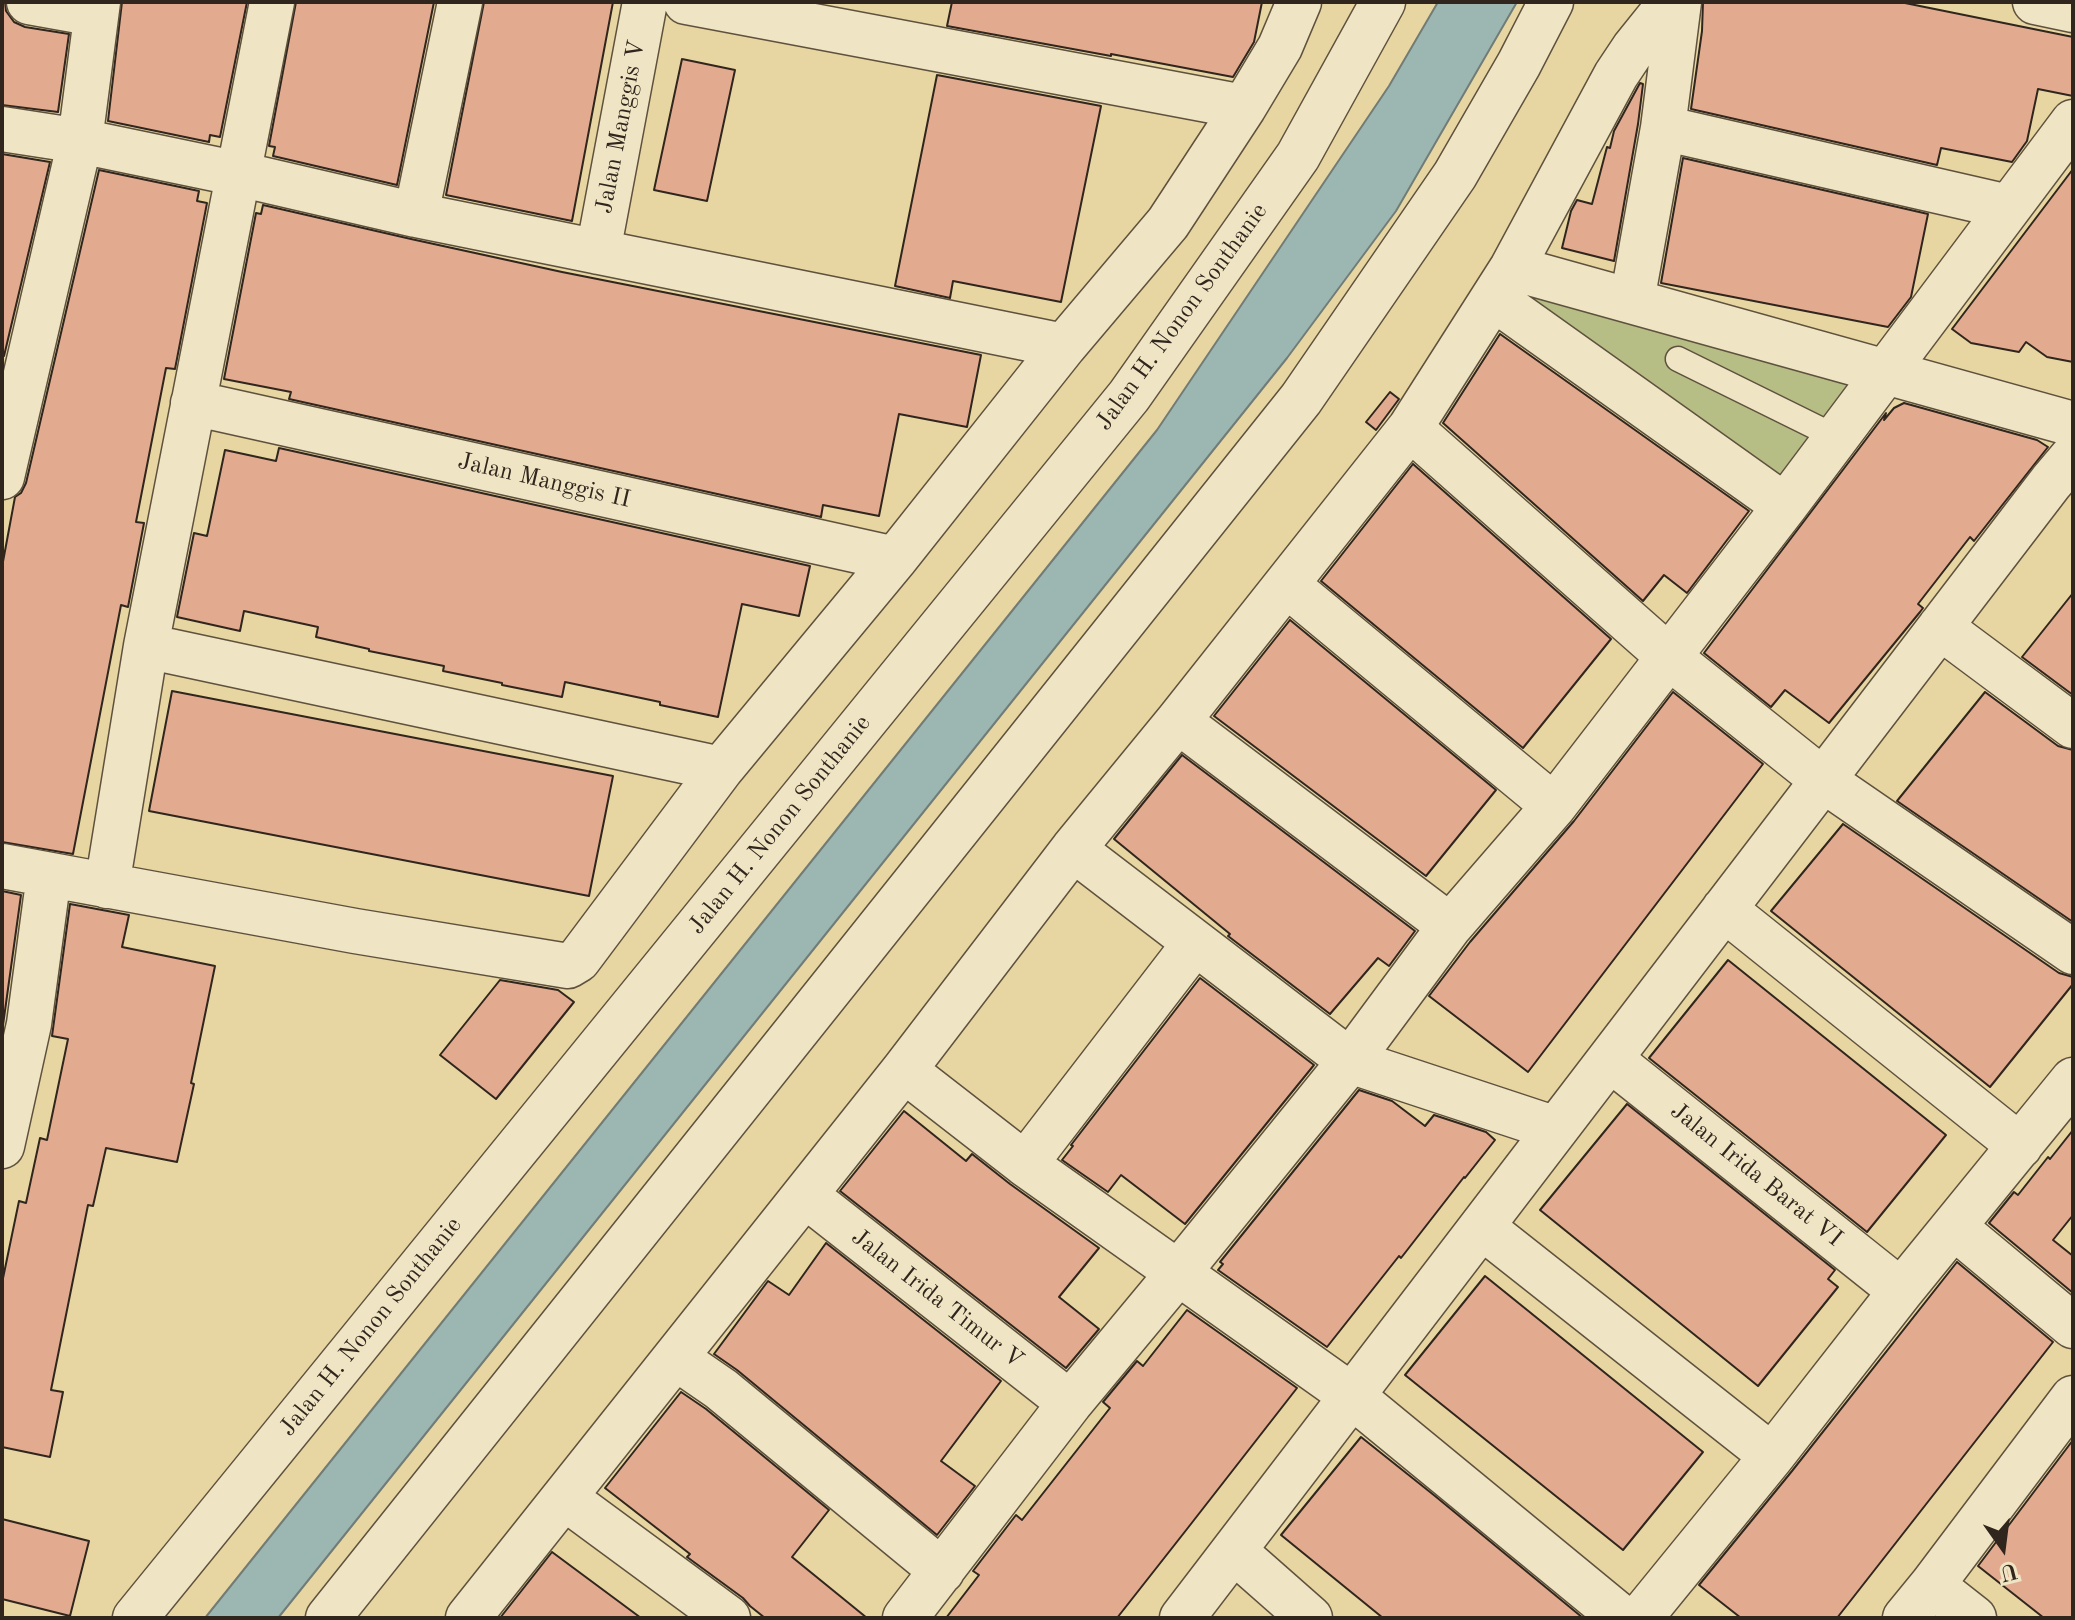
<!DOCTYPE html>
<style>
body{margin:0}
#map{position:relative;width:2075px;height:1620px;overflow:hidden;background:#e7d5a2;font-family:"Old Standard TT",serif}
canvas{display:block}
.frame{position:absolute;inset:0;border:4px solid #30261d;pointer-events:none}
.north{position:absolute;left:1963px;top:1508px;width:80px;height:80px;-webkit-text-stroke:6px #efe4c3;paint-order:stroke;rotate:166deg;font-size:22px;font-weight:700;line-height:32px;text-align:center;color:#30261d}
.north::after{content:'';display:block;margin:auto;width:28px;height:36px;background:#30261d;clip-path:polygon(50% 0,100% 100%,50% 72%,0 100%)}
</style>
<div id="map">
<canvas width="2075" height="1620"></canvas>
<div class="frame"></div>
<div class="north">U</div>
</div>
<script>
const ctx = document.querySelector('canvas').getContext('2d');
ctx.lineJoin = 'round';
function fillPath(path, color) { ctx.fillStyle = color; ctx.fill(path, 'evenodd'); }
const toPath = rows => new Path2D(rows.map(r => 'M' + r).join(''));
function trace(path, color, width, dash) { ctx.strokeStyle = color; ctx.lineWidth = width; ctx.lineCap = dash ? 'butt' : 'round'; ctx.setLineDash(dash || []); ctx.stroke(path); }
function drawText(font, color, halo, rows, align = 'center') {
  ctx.font = font + ' "Old Standard TT",serif'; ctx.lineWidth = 6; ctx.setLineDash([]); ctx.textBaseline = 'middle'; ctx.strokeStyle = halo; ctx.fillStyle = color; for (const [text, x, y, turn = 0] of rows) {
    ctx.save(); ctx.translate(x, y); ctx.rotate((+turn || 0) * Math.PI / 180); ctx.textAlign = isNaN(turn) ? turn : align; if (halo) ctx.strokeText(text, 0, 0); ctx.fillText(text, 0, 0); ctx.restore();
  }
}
fillPath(toPath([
 [1512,268,1885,371,1785,506,1493,298]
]), '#b6bd85');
const water = toPath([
 [1438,2,1517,2,1396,211,1287,358,278,1618,205,1618,1157,430,1389,86,1438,2]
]);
fillPath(water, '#9cb6b2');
trace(water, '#717c76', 2);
const building = toPath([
 [2,2,5,2,6,11,14,22,25,27,69,34,58,112,2,105,2,2],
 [122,2,247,2,220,137,210,135,209,142,108,121,122,2],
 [296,2,434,2,397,185,273,156,275,147,269,146,296,2],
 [484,2,613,2,572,221,446,195,484,2],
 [952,2,1262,2,1254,42,1233,77,1111,54,1111,56,947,26,952,2],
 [1703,2,1900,2,2073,37,2073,96,2038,89,2027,141,2012,162,1941,148,1937,165,1691,109,1702,31,1703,2],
 [682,59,735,70,707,201,654,190,682,59],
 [937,75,1101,106,1061,302,953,281,950,298,895,286,937,75],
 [1640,83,1643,84,1638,124,1614,261,1562,248,1571,211,1577,200,1592,204,1607,147,1610,148,1614,131,1640,83],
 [2,154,50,162,4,356,2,356,2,154],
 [1683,158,1928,214,1911,297,1888,327,1661,283,1683,158],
 [2073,169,2073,362,2047,357,2026,342,2019,352,1971,343,1952,329,2073,169],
 [99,170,199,191,197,201,207,203,175,369,166,368,136,522,144,523,128,607,121,605,73,854,2,842,2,567,15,497,21,493,26,483,99,170],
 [263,205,411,239,562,272,981,355,967,427,899,414,879,516,823,505,821,517,289,399,291,392,224,379,256,213,261,214,263,205],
 [1500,334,1749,511,1687,593,1664,575,1643,601,1443,423,1500,334],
 [1390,392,1399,399,1376,430,1366,422,1390,392],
 [1904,403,2037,440,2048,447,1974,541,1970,537,1918,604,1923,608,1920,612,1829,723,1785,690,1771,707,1704,653,1886,413,1884,420,1894,408,1904,403],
 [279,448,810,566,799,616,742,604,718,717,660,705,660,702,565,682,562,697,502,685,502,683,443,671,444,666,369,651,369,649,316,637,318,627,244,611,240,631,177,617,194,533,207,536,225,450,276,461,279,448],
 [1413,464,1611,639,1523,748,1321,581,1413,464],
 [2073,593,2073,695,2022,657,2073,593],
 [1290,620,1496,790,1426,876,1214,716,1290,620],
 [172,691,613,776,589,896,149,811,172,691],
 [1673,692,1763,764,1528,1072,1429,996,1470,942,1574,821,1673,692],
 [1985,692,2058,746,2073,750,2073,922,1897,801,1985,692],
 [1182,755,1415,931,1389,966,1378,958,1330,1014,1228,936,1230,934,1114,839,1182,755],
 [1843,824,2059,973,2073,977,2073,984,1990,1087,1771,911,1843,824],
 [2,891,21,895,3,1025,2,1025,2,891],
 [70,904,129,915,122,947,215,966,191,1083,194,1084,177,1162,106,1148,93,1206,88,1205,51,1390,63,1392,50,1457,2,1447,2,1283,19,1201,26,1203,40,1138,47,1140,68,1039,52,1036,70,904],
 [1728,960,1946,1135,1867,1232,1649,1058,1728,960],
 [1200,978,1314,1065,1185,1224,1121,1175,1108,1192,1062,1160,1073,1146,1071,1145,1200,978],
 [500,980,558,990,574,1002,496,1099,440,1055,500,980],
 [1359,1090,1392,1101,1425,1126,1434,1115,1486,1132,1495,1140,1465,1178,1464,1177,1401,1258,1399,1256,1327,1347,1218,1270,1223,1264,1220,1262,1359,1090],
 [1627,1104,1835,1270,1828,1279,1838,1287,1758,1386,1540,1210,1627,1104],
 [904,1111,966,1161,972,1154,1010,1184,1099,1248,1059,1297,1099,1329,1066,1368,840,1191,904,1111],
 [2073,1130,2073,1215,2053,1240,2073,1256,2073,1293,1989,1223,2014,1192,2018,1195,2048,1157,2050,1159,2073,1130],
 [826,1243,1001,1381,941,1461,975,1486,937,1535,737,1370,714,1354,768,1281,789,1295,826,1243],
 [1957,1262,2053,1342,1837,1618,1741,1618,1699,1585,1792,1471,1957,1262],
 [1485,1276,1703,1452,1623,1550,1405,1375,1485,1276],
 [1187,1310,1297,1388,1187,1529,1117,1618,946,1618,979,1575,973,1571,1016,1515,1022,1520,1110,1408,1103,1402,1137,1361,1143,1366,1187,1310],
 [681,1392,706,1409,829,1510,792,1557,867,1618,765,1618,750,1606,743,1598,687,1557,690,1554,605,1488,681,1392],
 [1361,1437,1435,1496,1583,1618,1383,1618,1281,1535,1361,1437],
 [2073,1440,2073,1618,2044,1618,1978,1566,2073,1440],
 [2,1519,89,1541,70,1616,2,1599,2,1519],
 [552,1552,641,1618,500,1618,552,1552]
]);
fillPath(building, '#e2ab90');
trace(building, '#30261d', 2);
const service = toPath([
 [1678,359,1836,437]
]);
const minor = toPath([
 [29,2,96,14],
 [686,2,1244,107],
 [2035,2,2073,10],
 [1663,128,2008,207],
 [2,129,80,141,239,174,416,215,1064,346],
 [416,215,460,2],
 [598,252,645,2],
 [1512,268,2073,424],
 [1493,298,1785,506],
 [1632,301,1663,128,1679,2],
 [193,403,895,559],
 [1410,428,1669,657,1823,780,2073,952],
 [2,477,80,141,98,2],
 [1287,585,1554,806],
 [1940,627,2073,726],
 [146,646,721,769],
 [1178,721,1450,926],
 [1073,849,1350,1061,1556,1129],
 [2,866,355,931,568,966,578,960,721,769,895,559,1064,346,1168,223,1244,107,1280,47,1299,2],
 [107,886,146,646,272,2],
 [1724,909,2020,1146],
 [1610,1059,1901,1291],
 [904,1070,1025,1164,1352,1396,1622,1618],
 [2,1146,29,1024,49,875],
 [1025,1164,1195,943],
 [805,1195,1070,1403],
 [1482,1227,1772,1456],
 [1954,1227,2073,1326],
 [676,1358,721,1389,942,1571],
 [565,1498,728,1618],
 [1234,1551,1310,1618],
 [1932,1585,1974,1618],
 [468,1618,904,1070,1073,849,1178,721,1410,428,1512,268,1616,75,1634,48,1671,2],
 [905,1618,1070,1403,1178,1273,1350,1061,1450,926,1554,806,1785,506,2073,122],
 [1182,1618,2051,482,2073,456],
 [1640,1618,1772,1456,1901,1291,2073,1080],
 [1905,1618,1932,1585,2073,1398]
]);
const tertiary = toPath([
 [135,1618,1129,396,1298,156,1383,2],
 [328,1618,1301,399,1455,175,1519,64,1551,2]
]);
trace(service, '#5e523e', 27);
trace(minor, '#5e523e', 47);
trace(tertiary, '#5e523e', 47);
trace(service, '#efe4c3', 24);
trace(minor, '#efe4c3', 44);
trace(tertiary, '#efe4c3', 44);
drawText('24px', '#30261d', '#efe4c3', [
 ["Jalan Manggis V",621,127,-79],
 ["Jalan H. Nonon Sonthanie",1182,317,-54],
 ["Jalan Manggis II",544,481,13],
 ["Jalan H. Nonon Sonthanie",780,825,-51],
 ["Jalan Irida Barat VI",1756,1175,39],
 ["Jalan Irida Timur V",937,1299,38],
 ["Jalan H. Nonon Sonthanie",371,1327,-51]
]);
</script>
